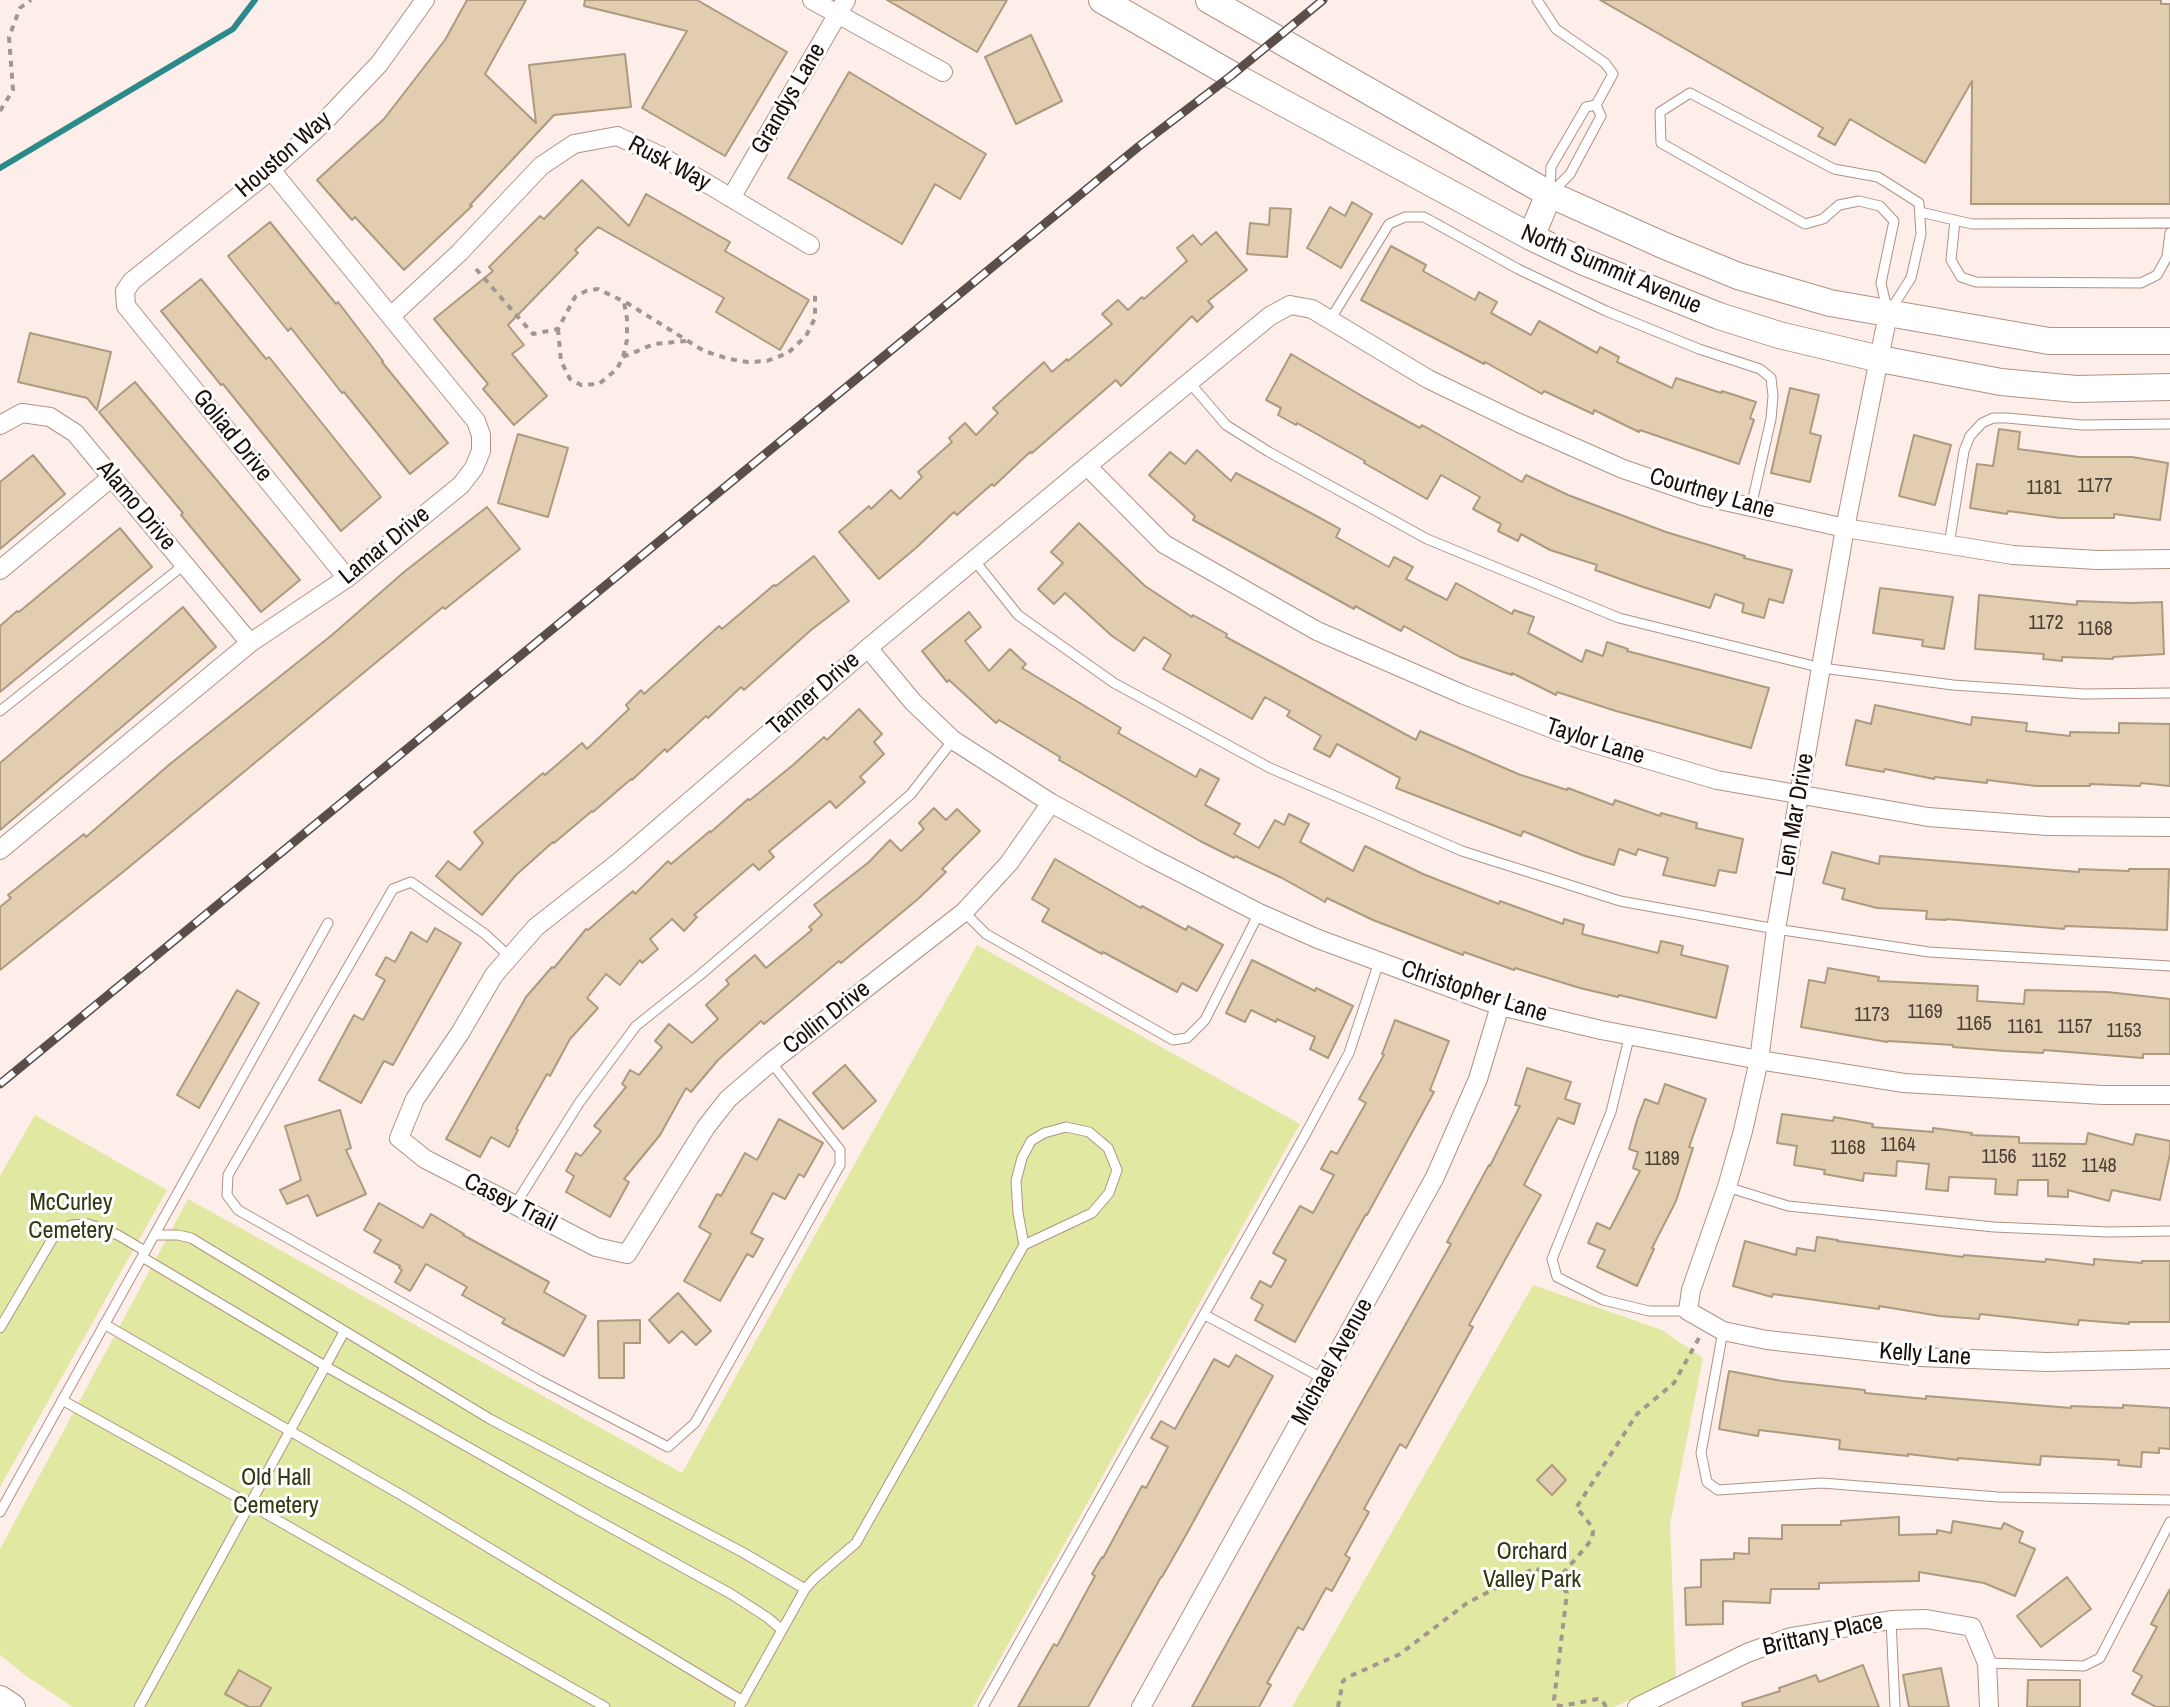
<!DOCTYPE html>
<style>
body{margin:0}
canvas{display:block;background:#fdeee9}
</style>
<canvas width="2170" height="1707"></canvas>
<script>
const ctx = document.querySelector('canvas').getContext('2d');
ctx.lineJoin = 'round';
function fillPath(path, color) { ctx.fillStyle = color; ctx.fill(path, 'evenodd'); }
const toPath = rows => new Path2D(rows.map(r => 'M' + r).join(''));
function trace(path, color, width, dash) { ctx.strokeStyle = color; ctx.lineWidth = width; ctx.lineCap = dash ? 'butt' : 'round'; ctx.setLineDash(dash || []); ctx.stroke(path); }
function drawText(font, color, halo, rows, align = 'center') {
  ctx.font = font + ' "Archivo Narrow",sans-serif'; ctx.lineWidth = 6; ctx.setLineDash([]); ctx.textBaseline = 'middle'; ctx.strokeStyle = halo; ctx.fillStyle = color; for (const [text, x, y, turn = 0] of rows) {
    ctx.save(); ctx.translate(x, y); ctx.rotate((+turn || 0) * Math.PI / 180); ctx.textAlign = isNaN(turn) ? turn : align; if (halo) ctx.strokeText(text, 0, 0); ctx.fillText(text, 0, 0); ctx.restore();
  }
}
fillPath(toPath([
 [977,945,1300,1124,973,1707,73,1707,29,1678,0,1655,0,1549,188,1199,682,1473],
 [35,1115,167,1190,0,1487,0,1176],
 [1533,1285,1662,1330,1703,1358,1670,1524,1676,1678,1614,1707,1292,1707]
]), '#e1e8a1');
trace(toPath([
 [0,168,233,29,255,0]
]), '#2d8a8a', 6);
const building = toPath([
 [467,0,526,0,485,74,536,123,529,65,625,54,631,107,554,115,470,205,472,206,404,270,355,217,352,220,317,180,384,119,445,40,467,0],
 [585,0,697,0,787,52,725,156,642,108,687,31,584,6,585,0],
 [887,0,1007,0,977,52,887,0],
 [1600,0,2161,0,2161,4,2170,4,2170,204,1971,204,1972,81,1925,163,1850,119,1835,145,1818,136,1823,128,1600,0],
 [1031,35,1062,101,1016,124,985,57,1031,35],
 [849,72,986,154,960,199,935,184,902,244,788,178,849,72],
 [582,180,629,226,646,194,730,242,725,251,809,300,780,350,716,312,724,298,598,227,575,250,578,253,508,325,524,345,512,354,547,396,514,425,483,389,488,384,434,319,493,271,489,267,540,216,544,219,582,180],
 [1352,202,1372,214,1341,268,1307,248,1330,207,1345,216,1352,202],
 [1270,208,1291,209,1287,257,1247,254,1250,223,1269,225,1270,208],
 [270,222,336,304,338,302,383,361,382,362,448,443,410,474,344,392,342,393,291,328,288,331,228,256,270,222],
 [1216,232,1247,270,1208,301,1213,307,1197,322,1192,316,1121,386,1116,380,1032,453,1030,452,994,486,992,484,957,515,954,512,917,547,879,579,839,532,869,506,871,509,891,490,900,499,922,477,918,472,952,442,949,438,965,423,976,435,998,413,993,408,1044,362,1052,372,1067,359,1068,361,1112,324,1102,314,1118,300,1128,310,1142,297,1144,299,1187,261,1177,248,1193,235,1201,245,1216,232],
 [1391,246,1426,265,1423,271,1475,300,1479,292,1497,302,1491,313,1531,335,1539,321,1597,353,1600,347,1619,357,1617,362,1672,388,1676,378,1721,393,1722,391,1756,402,1750,418,1754,420,1739,464,1640,430,1639,432,1594,410,1593,414,1544,391,1542,394,1485,362,1484,364,1361,300,1391,246],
 [201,279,266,359,269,357,381,497,341,531,223,384,221,385,161,311,201,279],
 [30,333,111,352,97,410,87,398,18,382,30,333],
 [1291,354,1367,399,1420,428,1422,425,1522,482,1526,475,1568,495,1666,532,1745,556,1744,558,1792,570,1783,603,1769,599,1764,618,1742,612,1744,604,1715,594,1710,608,1643,587,1595,570,1597,565,1550,550,1521,534,1518,541,1498,531,1501,524,1473,509,1480,497,1441,475,1427,499,1364,463,1365,461,1297,423,1296,425,1278,415,1281,408,1266,400,1291,354],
 [135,382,300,580,261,612,181,515,183,513,99,412,135,382],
 [1790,388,1819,395,1810,433,1821,436,1810,482,1771,473,1790,388],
 [1999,429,2020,432,2018,449,2079,457,2132,457,2168,463,2160,520,2114,514,2114,518,2060,518,2008,511,2007,514,1970,508,1977,464,1993,466,1999,429],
 [518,434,568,448,548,517,498,503,518,434],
 [1914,435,1951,445,1935,505,1899,496,1914,435],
 [1197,450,1231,481,1236,473,1322,519,1340,529,1336,537,1389,567,1394,557,1413,567,1406,579,1447,600,1456,583,1512,614,1514,610,1534,617,1528,633,1582,662,1586,650,1603,656,1607,642,1628,649,1627,651,1769,688,1751,748,1616,711,1557,692,1556,695,1512,673,1512,675,1460,657,1404,626,1401,631,1355,606,1354,609,1193,520,1195,516,1149,475,1170,452,1185,464,1197,450],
 [33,455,65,494,0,549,0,482,33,455],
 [487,507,520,549,445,609,443,607,123,872,0,970,0,907,11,898,8,895,84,834,86,837,170,764,332,635,404,572,487,507],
 [1079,523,1145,586,1192,617,1193,615,1227,634,1226,637,1416,740,1420,731,1518,774,1567,790,1568,788,1613,805,1615,800,1660,816,1661,813,1697,823,1696,828,1743,839,1736,873,1719,870,1715,886,1663,875,1668,858,1638,849,1636,855,1619,849,1614,865,1582,855,1523,831,1521,836,1396,788,1400,778,1337,744,1330,757,1314,749,1321,736,1287,716,1290,711,1265,697,1252,719,1163,669,1171,655,1144,637,1134,651,1112,636,1065,593,1054,604,1038,589,1063,563,1051,552,1079,523],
 [120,528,152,567,0,692,0,626,17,611,19,612,120,528],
 [814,556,849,601,811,630,744,690,741,687,708,718,706,716,667,752,665,749,632,780,631,779,593,812,592,811,554,843,553,842,516,875,482,915,436,876,448,861,460,870,483,843,474,832,543,773,545,775,582,743,587,749,629,709,626,705,641,690,644,694,719,626,722,629,774,585,776,586,814,556],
 [1880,588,1953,597,1944,649,1922,646,1923,640,1873,633,1880,588],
 [1979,595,2077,605,2077,601,2131,603,2162,602,2164,654,2113,657,2113,659,2062,657,2062,661,2043,659,2044,654,1975,649,1979,595],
 [183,607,216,647,0,830,0,763,183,607],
 [969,612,981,627,965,641,989,671,1010,649,1026,664,1022,668,1121,728,1118,733,1196,777,1200,769,1219,779,1205,805,1240,824,1234,834,1259,848,1275,820,1284,825,1289,814,1309,824,1300,842,1353,871,1365,846,1423,874,1499,904,1500,901,1563,924,1564,919,1584,925,1582,934,1658,953,1661,941,1683,946,1681,955,1728,966,1716,1018,1619,995,1618,997,1580,988,1515,968,1514,970,1464,952,1463,955,1373,920,1327,898,1325,902,1282,878,1235,856,1234,858,1200,841,1059,760,1060,757,999,720,996,723,949,680,947,682,922,651,969,612],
 [1875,705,1971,725,1972,717,2027,723,2026,731,2070,736,2070,732,2119,733,2119,723,2170,724,2170,786,2141,783,2140,786,2090,784,2090,786,2036,786,1987,780,1987,783,1935,777,1934,779,1885,769,1884,772,1846,765,1856,720,1871,724,1875,705],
 [859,709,882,734,874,742,884,754,860,777,865,782,836,808,830,801,769,851,774,857,759,870,753,864,694,915,697,917,684,931,672,919,650,939,658,949,642,963,640,960,620,985,606,974,587,998,598,1008,570,1039,550,1076,547,1074,516,1129,518,1130,509,1147,491,1137,480,1157,446,1139,526,997,552,967,554,968,586,929,588,930,633,891,635,894,668,861,671,864,710,831,711,832,748,799,750,800,793,765,824,737,827,740,859,709],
 [934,808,946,820,957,809,980,831,942,869,946,872,918,899,841,963,839,961,764,1024,761,1021,718,1060,691,1092,686,1088,660,1135,624,1179,629,1182,610,1217,566,1192,574,1176,566,1171,576,1153,581,1156,601,1131,594,1126,626,1087,622,1084,630,1070,639,1075,662,1047,655,1041,669,1024,692,1043,718,1019,706,1005,729,984,726,980,755,955,766,968,812,930,809,927,822,915,814,905,869,862,890,840,901,851,924,829,919,823,934,808],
 [1832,852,1879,864,1880,856,2079,872,2079,869,2129,871,2129,869,2169,869,2167,930,2065,926,2064,929,1946,919,1946,920,1926,919,1927,911,1877,908,1842,899,1845,889,1823,883,1832,852],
 [1055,859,1141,908,1142,906,1186,930,1188,926,1223,945,1197,991,1182,983,1177,992,1103,952,1102,954,1042,921,1049,909,1032,899,1055,859],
 [435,928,461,943,393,1065,384,1061,361,1103,319,1080,354,1015,363,1020,385,980,376,975,386,957,395,962,411,932,427,942,435,928],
 [1252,960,1315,991,1316,988,1353,1006,1328,1058,1310,1049,1315,1037,1277,1019,1276,1022,1251,1010,1245,1022,1226,1013,1252,960],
 [1828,968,1879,977,1878,981,1978,986,1977,1001,2024,1004,2025,990,2107,992,2170,999,2170,1054,2143,1054,2143,1058,2044,1050,2043,1053,2005,1051,1953,1047,1953,1045,1888,1041,1887,1042,1801,1027,1809,980,1825,983,1828,968],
 [237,990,259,1003,199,1108,177,1095,237,990],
 [1395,1020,1449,1041,1430,1090,1434,1092,1367,1215,1366,1214,1295,1342,1255,1320,1263,1305,1251,1298,1260,1281,1271,1287,1286,1260,1273,1253,1300,1206,1313,1213,1334,1175,1321,1169,1331,1151,1337,1154,1366,1103,1359,1099,1384,1055,1382,1054,1395,1020],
 [845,1065,876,1101,843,1129,813,1093,845,1065],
 [1527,1068,1571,1082,1565,1099,1580,1104,1574,1124,1558,1118,1524,1185,1541,1195,1469,1325,1473,1327,1406,1448,1400,1444,1364,1509,1369,1512,1345,1555,1350,1558,1332,1591,1326,1588,1303,1630,1298,1627,1267,1683,1271,1685,1259,1707,1192,1707,1268,1568,1451,1244,1447,1242,1489,1165,1490,1166,1520,1106,1515,1105,1527,1068],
 [1665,1084,1706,1099,1689,1147,1693,1148,1676,1201,1652,1248,1654,1249,1637,1286,1597,1267,1605,1250,1588,1243,1597,1223,1610,1229,1640,1171,1633,1168,1638,1152,1629,1149,1637,1120,1645,1099,1658,1104,1665,1084],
 [340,1110,351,1148,346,1150,366,1194,317,1216,308,1195,287,1204,280,1190,301,1180,285,1126,340,1110],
 [1782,1114,1833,1121,1834,1117,1873,1124,1872,1127,1933,1132,1933,1128,1972,1133,1971,1135,2019,1137,2019,1143,2086,1144,2088,1133,2133,1145,2136,1134,2170,1141,2170,1154,2160,1200,2112,1190,2109,1201,2068,1190,2068,1197,2048,1196,2048,1180,2018,1180,2017,1195,1995,1194,1996,1179,1949,1177,1948,1191,1926,1189,1929,1164,1897,1161,1896,1176,1864,1173,1863,1181,1824,1174,1825,1170,1794,1165,1797,1146,1777,1143,1782,1114],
 [779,1119,823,1143,804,1177,799,1174,785,1199,773,1193,751,1233,763,1239,753,1257,747,1254,720,1301,684,1281,711,1234,699,1227,717,1194,721,1196,745,1153,757,1160,779,1119],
 [379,1203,423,1228,431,1214,464,1234,463,1235,549,1282,544,1292,586,1316,564,1356,502,1323,505,1319,462,1295,467,1287,426,1264,410,1291,395,1282,402,1270,399,1268,400,1266,374,1252,381,1240,364,1230,379,1203],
 [1817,1237,1838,1240,1837,1241,1963,1257,1964,1255,2045,1262,2046,1259,2094,1265,2094,1259,2142,1263,2142,1261,2170,1261,2170,1322,2129,1322,2129,1324,2079,1320,2078,1325,1980,1314,1979,1319,1940,1316,1879,1306,1879,1309,1773,1294,1772,1297,1733,1286,1745,1241,1796,1255,1797,1248,1815,1251,1817,1237],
 [678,1293,711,1331,696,1345,682,1331,669,1343,649,1320,678,1293],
 [640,1320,640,1343,624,1343,624,1378,599,1378,598,1321,640,1320],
 [1236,1355,1273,1376,1186,1535,1162,1577,1161,1577,1088,1707,1018,1707,1054,1644,1057,1646,1095,1576,1092,1574,1102,1557,1103,1558,1142,1486,1146,1488,1168,1447,1151,1438,1161,1421,1175,1429,1214,1359,1229,1367,1236,1355],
 [1729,1371,1782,1381,1865,1390,1865,1393,1926,1399,1926,1396,2071,1408,2071,1406,2123,1408,2123,1405,2170,1408,2170,1449,2159,1448,2159,1453,2142,1452,2141,1467,2118,1465,2119,1460,2041,1456,2040,1465,1958,1458,1958,1460,1908,1454,1908,1456,1839,1449,1840,1440,1759,1430,1758,1436,1719,1429,1729,1371],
 [1552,1465,1566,1480,1552,1495,1537,1480,1552,1465],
 [1899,1517,1899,1535,1937,1534,1937,1530,1951,1533,1953,1521,2001,1529,2004,1523,2023,1532,2019,1542,2035,1549,2015,1596,1984,1583,1919,1572,1919,1581,1819,1583,1819,1589,1771,1589,1770,1603,1723,1601,1723,1624,1686,1625,1685,1588,1701,1587,1701,1560,1734,1559,1734,1553,1749,1554,1749,1538,1782,1539,1782,1525,1841,1525,1841,1521,1899,1517],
 [2067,1577,2091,1609,2041,1647,2017,1616,2067,1577],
 [2170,1589,2170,1707,2156,1707,2132,1694,2142,1676,2133,1671,2157,1627,2151,1624,2170,1589],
 [1863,1665,1879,1707,1743,1707,1742,1703,1780,1691,1779,1688,1816,1675,1819,1682,1863,1665],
 [1941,1668,1949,1707,1909,1707,1903,1675,1941,1668],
 [239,1670,271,1688,260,1707,249,1707,225,1694,239,1670],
 [2028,1680,2080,1680,2080,1707,2027,1707,2028,1680]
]);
fillPath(building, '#e2cdb1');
trace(building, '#ad9a7f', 2);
const lane = toPath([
 [1537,0,1556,29,1605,63,1613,74,1596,105,1586,107,1551,167,1550,189],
 [1690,93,1834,169,1878,177,1919,203,1921,234,1911,278,1888,314,1881,283,1894,221,1880,206,1859,201,1839,205,1823,219,1805,224,1661,143,1660,112,1690,93],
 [1551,193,1570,174,1601,116,1596,105],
 [1920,212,1972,224,2170,223],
 [1955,220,1951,260,1961,277,1976,282,2141,283,2157,275,2167,257,2170,233],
 [1330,320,1389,224,1405,217,1424,217,1518,269,1606,311,1699,349,1760,369,1771,378,1773,396,1771,419,1751,507],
 [1189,382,1226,425,1269,452,1427,539,1619,618,1822,668,1953,685,2084,694,2170,693],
 [1949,545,1964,451,1970,436,1982,423,1993,418,2007,418,2082,425,2170,424],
 [974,560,1018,615,1114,683,1270,768,1462,851,1620,901,1776,929,1929,952,2170,966],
 [0,711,185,564],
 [964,912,986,934,1173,1040,1187,1038,1205,1020,1259,913],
 [510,957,485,934,411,882,393,889,228,1175,227,1195,238,1210,539,1380,668,1447,695,1423,840,1165,840,1150,771,1062],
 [1630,1034,1611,1112,1552,1259,1557,1277,1603,1300,1649,1311,1688,1311],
 [1727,1187,1788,1206,1994,1227,2108,1232,2170,1231],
 [515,1205,579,1103,636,1026,700,975,879,822,911,794,953,740],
 [154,1235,178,1235,191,1238,490,1419,744,1553,805,1589],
 [142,1257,325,1366,586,1514,731,1594,768,1618,782,1630],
 [1205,1315,1324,1379],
 [104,1324,403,1496,743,1701],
 [0,1328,54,1236,71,1225,88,1224,118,1235,145,1251],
 [1723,1331,1701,1453,1707,1482,1718,1490,1822,1483,1998,1497,2170,1500],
 [62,1400,249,1504,605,1707],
 [0,1512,328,923],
 [1891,1620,1895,1707],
 [1987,1663,2084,1666,2100,1658,2170,1522],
 [139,1707,344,1332],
 [739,1707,805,1589,815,1578,856,1543,1024,1245,1092,1213,1109,1193,1117,1170,1108,1148,1089,1132,1066,1127,1044,1133,1031,1141,1022,1158,1016,1181,1018,1213,1024,1245],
 [983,1707,1305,1135,1349,1053,1379,962]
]);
const street = toPath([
 [812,0,943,72],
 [731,198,846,0],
 [1888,314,1845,528,1776,929,1759,1060,1743,1131,1727,1187,1691,1290,1688,1311,1723,1331,1767,1340,1920,1357,2047,1362,2170,1359],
 [391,316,459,253,541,166,574,144,617,136,661,156,810,245],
 [0,425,22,413,50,417,75,433,250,643],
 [1087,466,1164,544,1317,631,1464,695,1582,740,1717,780,1928,817,2047,826,2170,827],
 [0,570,112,477],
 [347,578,126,306,125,291,132,281,271,170,322,124,379,64,425,0],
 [868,648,913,702,953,740,1051,803,1150,857,1259,913,1318,939,1500,1006,1601,1030,1759,1060,1904,1083,2103,1095,2170,1095],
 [1051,803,1009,863,964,912,771,1062,728,1099,706,1127,627,1254,596,1247,515,1205,425,1159,399,1138,415,1099,460,1033,494,975,536,927,620,861,868,648,1087,466,1270,316,1290,305,1312,309,1428,379,1519,423,1623,469,1702,496,1845,528,2013,555,2097,560,2170,559],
 [0,850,250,643,347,578,461,485,474,468,481,451,481,435,476,421,271,170],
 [1141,1707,1435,1177,1478,1079,1500,1006],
 [1637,1707,1747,1653,1791,1637,1891,1620,1926,1619,1972,1627,1987,1663,1989,1707]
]);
const secondary = toPath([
 [1102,0,1232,75,1531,237,1584,262,1719,316,1779,335,1880,359,2001,382,2076,389,2170,387],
 [1209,0,1549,194,1665,246,1738,276,1830,303,2049,341,2170,341],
 [1531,237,1549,194],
 [0,1699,12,1707]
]);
trace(lane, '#b29184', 11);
trace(street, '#b29184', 20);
trace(secondary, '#b29184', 28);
trace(toPath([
 [0,111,13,90,9,37,20,8,31,0],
 [476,269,533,334,558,329,575,297,586,291,598,289,627,303,704,351,729,359,748,362,767,361,788,353,806,336,815,318,815,292],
 [558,329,561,361,570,379,581,385,599,384,617,369,623,357,627,340,627,319,624,302],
 [623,357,654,344,686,341],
 [1338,1707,1343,1681,1348,1677,1400,1654,1467,1603,1535,1568,1558,1579],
 [1606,1707,1602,1700,1598,1699,1561,1706,1556,1705,1554,1700,1567,1593,1558,1579,1585,1548,1592,1539,1593,1531,1591,1526,1584,1516,1576,1508,1637,1414,1674,1383,1699,1338]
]), '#a39590', 4, [6, 6]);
trace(lane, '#fff', 9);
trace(street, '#fff', 18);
trace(secondary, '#fff', 26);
const rail = toPath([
 [0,1084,1138,147,1232,75,1323,0]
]);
trace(rail, '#5a4e49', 9);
trace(rail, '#fff', 6, [18]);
drawText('20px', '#4c3e34', null, [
 ["1177",2095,487],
 ["1181",2044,489],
 ["1172",2046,624],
 ["1168",2095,630],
 ["1169",1925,1013],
 ["1173",1872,1016],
 ["1165",1974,1025],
 ["1161",2025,1028],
 ["1157",2075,1028],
 ["1153",2124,1032],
 ["1164",1898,1146],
 ["1168",1848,1149],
 ["1156",1999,1158],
 ["1189",1662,1160],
 ["1152",2049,1162],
 ["1148",2099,1167]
]);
drawText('24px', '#1a0f0a', '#fff', [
 ["Grandys Lane",789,99,-60],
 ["Houston Way",284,155,-41],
 ["Rusk Way",669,164,28],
 ["North Summit Avenue",1611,270,23],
 ["Goliad Drive",232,436,51],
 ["Courtney Lane",1712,494,16],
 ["Alamo Drive",136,506,50],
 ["Lamar Drive",385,546,-39],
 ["Tanner Drive",814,694,-41],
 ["Taylor Lane",1595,742,18],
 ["Len Mar Drive",1796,815,-80],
 ["Christopher Lane",1474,992,18],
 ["Collin Drive",827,1018,-38],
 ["Casey Trail",510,1203,27],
 ["Kelly Lane",1925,1355,4],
 ["Michael Avenue",1333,1362,-61],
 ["Brittany Place",1823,1635,-13]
]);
drawText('24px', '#343711', '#fff', [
 ["McCurley",71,1204],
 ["Cemetery",71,1232],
 ["Old Hall",276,1479],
 ["Cemetery",276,1507],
 ["Orchard",1532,1553],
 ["Valley Park",1532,1581]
]);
</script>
